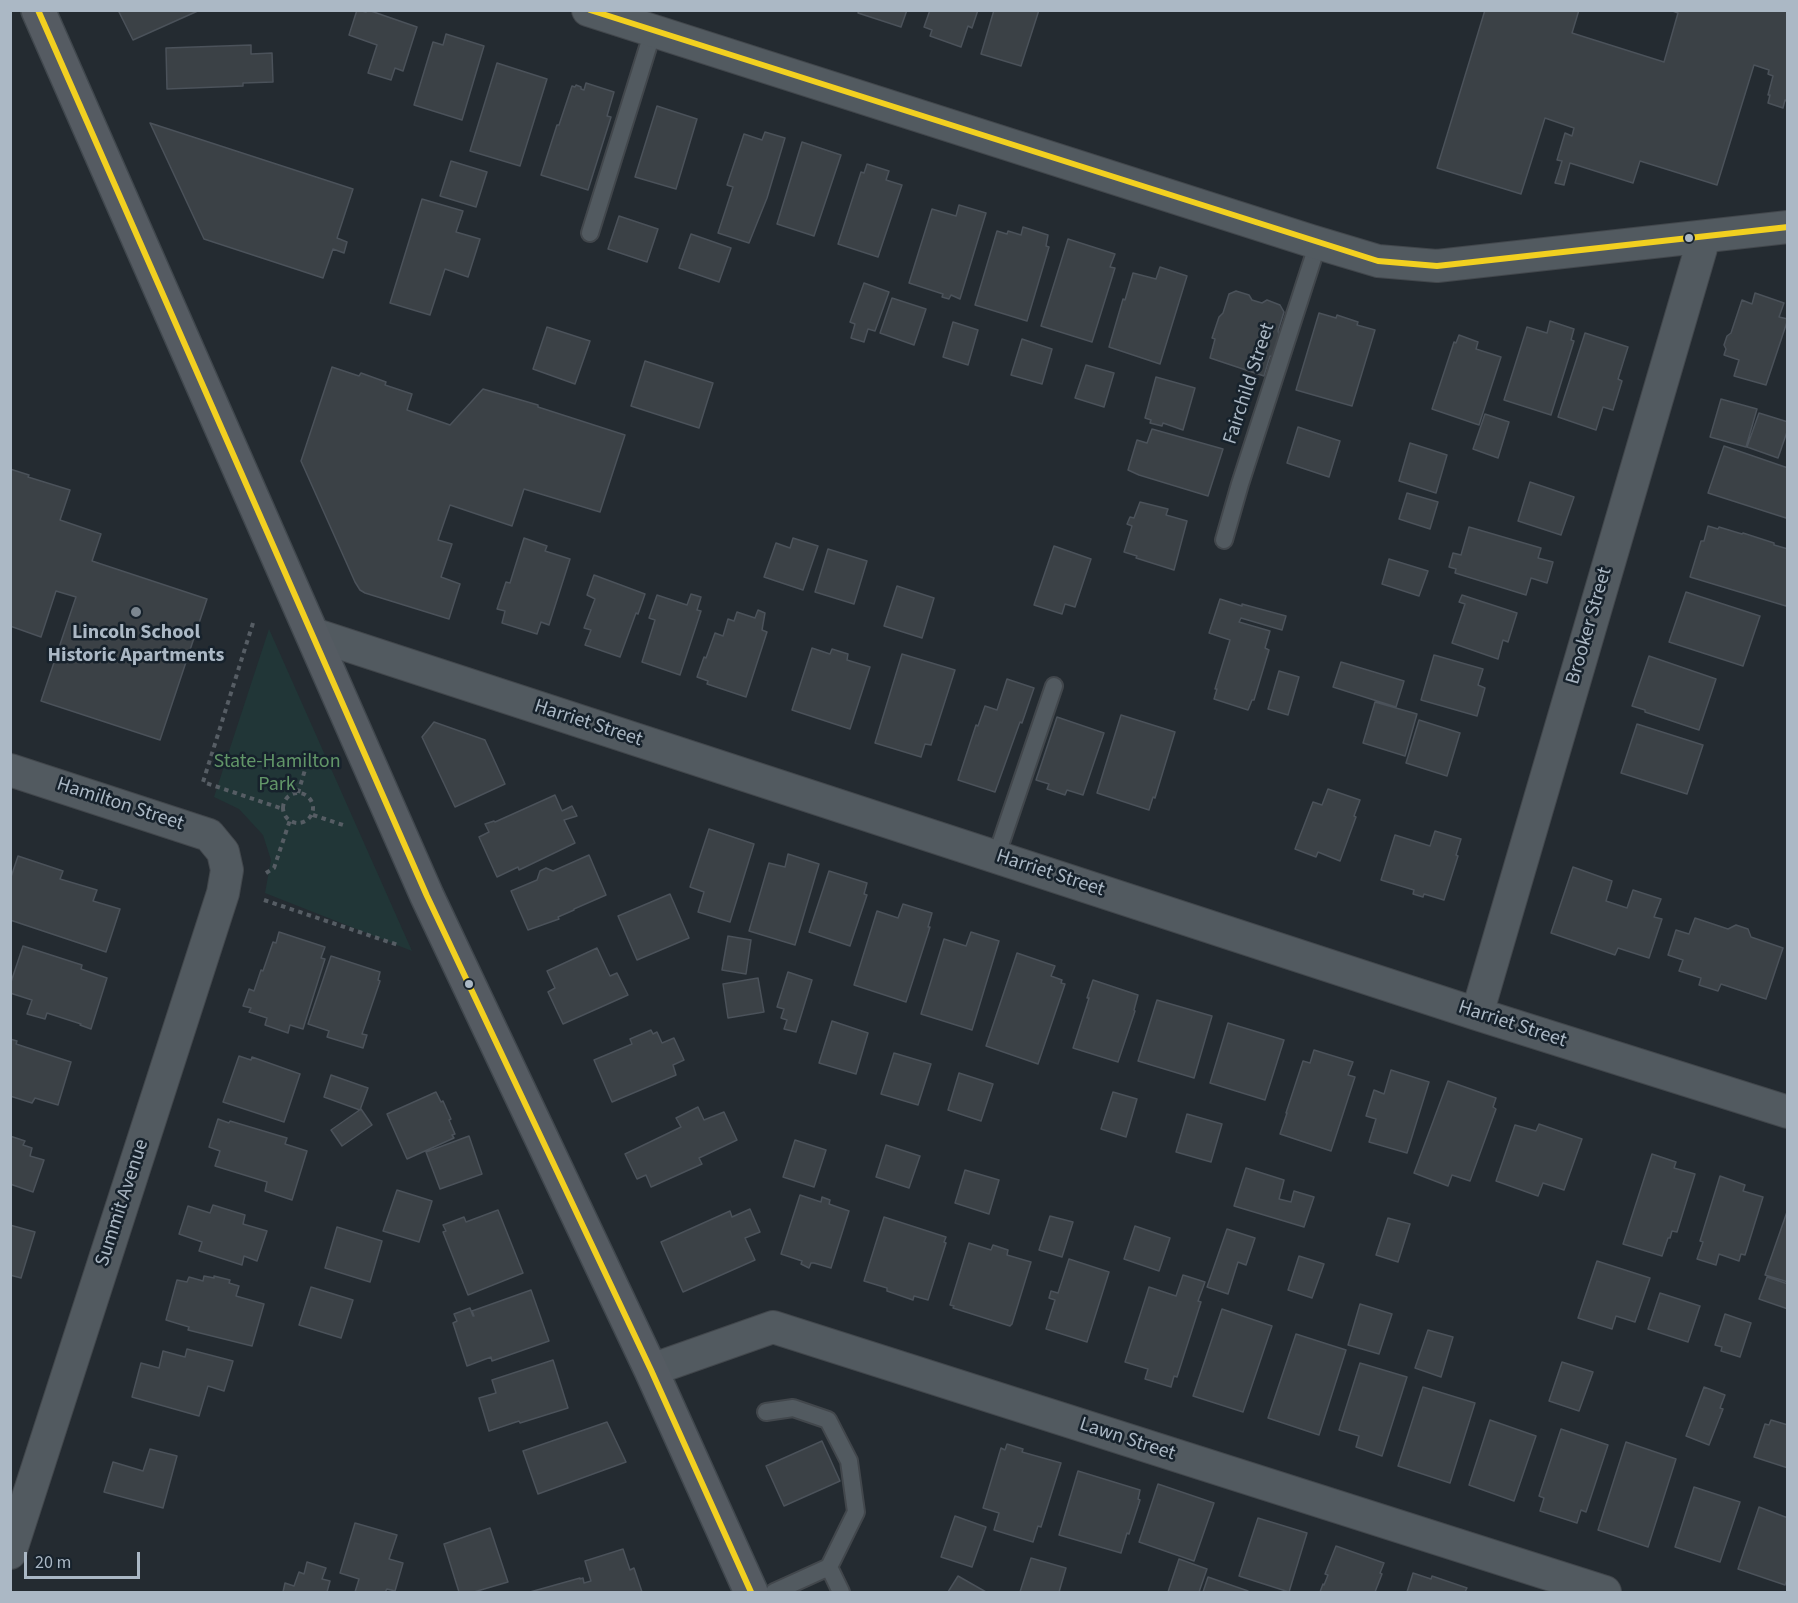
<!DOCTYPE html>
<style>
body{margin:0}
#map{position:relative;width:1798px;height:1603px;overflow:hidden;background:#242b31;font-family:"Source Sans 3",sans-serif}
canvas{display:block}
.frame{position:absolute;inset:0;border:12px solid #abb8c5;pointer-events:none}
.scale{position:absolute;left:24px;top:1552px;width:116px;height:27px;box-sizing:border-box;border:3px solid #abb8c5;border-top:0;padding-left:8px;font-size:18px;line-height:21px;white-space:nowrap;color:#abb8c5;-webkit-text-stroke:4px #17222c;paint-order:stroke}
</style>
<div id="map">
<canvas width="1798" height="1603"></canvas>
<div class="frame"></div>
<div class="scale">20 m</div>
</div>
<script>
const ctx = document.querySelector('canvas').getContext('2d');
ctx.lineJoin = 'round';
function fillPath(path, color) { ctx.fillStyle = color; ctx.fill(path, 'evenodd'); }
const toPath = rows => new Path2D(rows.map(r => 'M' + r).join(''));
function trace(path, color, width, dash) { ctx.strokeStyle = color; ctx.lineWidth = width; ctx.lineCap = dash ? 'butt' : 'round'; ctx.setLineDash(dash || []); ctx.stroke(path); }
function drawText(font, color, halo, rows, align = 'center') {
  ctx.font = font + ' "Source Sans 3",sans-serif'; ctx.lineWidth = 5; ctx.setLineDash([]); ctx.textBaseline = 'middle'; ctx.strokeStyle = halo; ctx.fillStyle = color; for (const [text, x, y, turn = 0] of rows) {
    ctx.save(); ctx.translate(x, y); ctx.rotate((+turn || 0) * Math.PI / 180); ctx.textAlign = isNaN(turn) ? turn : align; if (halo) ctx.strokeText(text, 0, 0); ctx.fillText(text, 0, 0); ctx.restore();
  }
}
fillPath(toPath([
 [269,629,412,951,265,893,271,860,263,835,239,809,214,797]
]), '#213637');
const building = toPath([
 [118,10,200,10,133,40,118,10],
 [357,10,366,12,368,10,417,27,403,71,395,68,391,80,368,73,377,45,349,35,357,10],
 [859,10,907,10,901,27,858,13,859,10],
 [930,10,978,10,972,28,968,26,961,47,930,36,932,30,924,27,930,10],
 [994,10,1039,10,1021,66,981,54,994,10],
 [1485,10,1579,10,1572,33,1664,62,1678,13,1670,10,1788,10,1788,101,1785,100,1783,108,1768,103,1770,95,1768,95,1773,76,1768,74,1769,70,1754,65,1717,185,1640,161,1633,183,1570,163,1564,185,1555,183,1562,161,1557,160,1565,133,1572,136,1574,128,1545,118,1521,194,1437,168,1485,10],
 [446,34,484,46,462,120,414,105,433,42,443,45,446,34],
 [251,45,251,54,272,53,273,82,243,83,243,86,167,89,166,48,251,45],
 [497,63,547,79,520,166,470,151,497,63],
 [586,83,614,92,607,116,611,117,588,190,541,175,557,125,559,125,572,86,575,87,576,85,581,87,581,89,584,90,586,83],
 [657,106,697,119,676,189,635,177,657,106],
 [150,123,353,189,337,238,347,242,344,253,333,249,323,278,204,239,150,123],
 [765,132,785,138,767,198,749,243,718,233,733,187,727,185,744,134,762,140,765,132],
 [802,142,841,155,814,236,777,224,802,142],
 [451,161,487,172,476,207,440,196,451,161],
 [867,164,889,171,886,180,902,185,878,257,838,244,861,172,864,173,867,164],
 [422,199,463,211,456,232,480,239,468,277,445,269,430,315,390,303,422,199],
 [959,205,986,213,960,299,951,295,949,299,942,297,943,294,909,283,932,209,956,216,959,205],
 [619,216,658,229,647,262,608,249,619,216],
 [1023,227,1048,235,1046,246,1049,247,1027,321,975,305,997,231,1007,234,1008,231,1021,235,1023,227],
 [691,234,731,248,719,282,679,268,691,234],
 [1068,239,1115,254,1110,267,1115,268,1092,342,1041,326,1068,239],
 [1160,267,1187,276,1160,364,1109,347,1123,299,1125,300,1133,273,1156,279,1160,267],
 [864,283,889,292,875,331,868,329,864,342,851,338,855,324,850,322,864,283],
 [1236,291,1249,295,1252,300,1262,303,1267,300,1280,305,1284,312,1278,331,1280,337,1273,357,1270,356,1264,376,1210,358,1215,339,1212,338,1219,317,1223,313,1229,294,1236,291],
 [1755,293,1784,303,1779,317,1788,319,1766,385,1734,376,1739,360,1724,355,1726,349,1724,345,1727,336,1731,333,1742,300,1752,304,1755,293],
 [892,298,926,309,914,345,880,333,892,298],
 [1319,313,1336,318,1337,315,1358,322,1357,325,1375,330,1352,406,1296,390,1319,313],
 [1550,321,1574,329,1571,340,1574,341,1551,415,1504,400,1527,327,1547,333,1550,321],
 [953,322,978,330,968,365,943,357,953,322],
 [547,327,590,341,575,384,533,369,547,327],
 [1585,333,1628,347,1618,379,1622,381,1613,410,1603,407,1596,430,1558,417,1585,333],
 [1459,335,1478,342,1476,349,1501,357,1479,425,1432,409,1454,342,1456,343,1459,335],
 [1022,339,1052,349,1042,384,1011,375,1022,339],
 [645,361,713,383,699,428,631,406,645,361],
 [1086,365,1114,373,1104,407,1075,398,1086,365],
 [332,367,359,376,361,373,386,382,385,385,412,394,407,410,450,425,483,389,538,405,538,407,625,435,600,512,524,489,512,526,450,505,438,540,452,544,441,577,460,584,449,619,365,593,360,590,355,582,301,461,332,367],
 [1156,377,1195,388,1183,430,1163,423,1162,426,1150,423,1151,420,1145,418,1156,377],
 [1721,399,1757,409,1746,447,1710,437,1721,399],
 [1759,413,1788,422,1788,429,1778,458,1747,447,1759,413],
 [1485,414,1509,422,1498,458,1473,449,1485,414],
 [1298,427,1340,441,1329,477,1287,463,1298,427],
 [1152,429,1223,449,1208,496,1139,475,1128,470,1137,440,1147,443,1152,429],
 [1410,443,1447,455,1436,493,1399,481,1410,443],
 [1724,446,1788,468,1788,513,1786,518,1708,493,1724,446],
 [10,469,29,475,28,477,70,490,60,520,101,534,92,561,207,599,160,740,41,701,76,597,56,591,41,637,10,626,10,469],
 [1530,482,1574,497,1561,535,1518,521,1530,482],
 [1407,493,1438,502,1430,529,1399,519,1407,493],
 [1140,502,1168,509,1166,515,1187,521,1174,570,1136,558,1137,556,1124,552,1132,526,1127,524,1130,517,1134,518,1140,502],
 [1708,526,1718,529,1719,527,1742,534,1743,533,1774,543,1774,545,1788,549,1788,601,1786,606,1690,577,1701,541,1704,541,1708,526],
 [1469,527,1541,548,1538,558,1553,562,1547,583,1531,578,1526,595,1455,573,1456,569,1449,567,1453,553,1461,555,1469,527],
 [524,538,547,546,545,551,570,559,549,625,541,622,537,634,502,623,505,611,497,609,506,582,510,583,524,538],
 [793,538,818,546,803,590,764,577,776,543,790,548,793,538],
 [1054,546,1091,559,1075,607,1065,604,1062,614,1034,605,1054,546],
 [828,549,867,561,854,604,815,592,828,549],
 [1389,559,1428,571,1419,596,1382,584,1389,559],
 [594,575,645,594,638,614,636,613,620,657,585,645,591,630,584,628,595,599,587,595,594,575],
 [897,586,934,598,922,638,884,626,897,586],
 [1686,592,1760,616,1743,666,1669,642,1686,592],
 [691,594,701,597,697,610,701,611,680,675,642,662,655,620,649,618,657,595,687,605,691,594],
 [1462,595,1517,613,1508,642,1503,640,1498,659,1452,643,1465,604,1459,602,1462,595],
 [1220,599,1242,606,1242,604,1286,616,1282,630,1241,618,1239,622,1270,631,1265,648,1269,650,1254,700,1252,700,1248,710,1214,699,1217,689,1215,689,1230,640,1209,633,1220,599],
 [758,610,765,613,762,630,767,632,746,697,707,684,708,681,697,677,704,657,706,658,715,633,723,636,728,619,734,621,737,612,755,618,758,610],
 [812,648,830,654,832,649,848,654,847,660,870,667,850,729,792,710,812,648],
 [902,654,955,670,931,745,925,744,921,757,875,743,902,654],
 [1434,655,1483,669,1478,685,1485,688,1477,716,1421,700,1434,655],
 [1649,656,1716,679,1699,730,1645,712,1645,710,1632,706,1649,656],
 [1341,662,1404,681,1396,707,1333,687,1341,662],
 [1279,671,1299,677,1288,715,1268,709,1279,671],
 [1007,679,1034,688,1022,723,1020,722,995,792,958,780,976,725,978,726,985,706,997,710,1007,679],
 [1375,702,1417,714,1405,756,1363,743,1375,702],
 [1121,715,1175,732,1155,798,1153,797,1149,810,1097,793,1121,715],
 [1057,717,1104,733,1083,795,1067,790,1065,795,1047,789,1049,784,1036,780,1057,717],
 [1419,720,1460,733,1447,776,1406,763,1419,720],
 [434,722,485,740,505,784,455,807,422,737,434,722],
 [1637,724,1703,745,1687,794,1621,773,1637,724],
 [1328,789,1360,800,1354,816,1356,817,1340,861,1318,852,1316,857,1295,849,1313,802,1322,805,1328,789],
 [555,795,562,811,572,806,577,816,564,820,575,843,519,870,518,867,497,877,479,837,489,832,485,824,494,821,495,822,555,795],
 [709,829,754,844,730,922,698,912,704,892,690,887,709,829],
 [1435,831,1461,839,1456,855,1458,856,1444,900,1424,894,1423,897,1413,894,1414,890,1381,880,1395,835,1430,846,1435,831],
 [788,854,819,864,795,945,749,931,769,863,785,867,788,854],
 [589,855,606,895,574,909,574,910,558,917,559,919,528,930,511,891,537,880,540,871,546,868,553,871,589,855],
 [18,856,63,871,60,879,97,890,93,901,120,909,106,952,10,920,10,880,18,856],
 [1573,867,1612,881,1606,901,1627,908,1633,890,1661,899,1654,917,1662,919,1649,958,1618,948,1615,955,1551,933,1573,867],
 [829,871,867,883,864,894,867,895,850,946,809,932,829,871],
 [670,894,689,938,637,960,618,916,670,894],
 [903,904,932,913,928,927,930,927,906,1002,854,985,877,911,898,918,903,904],
 [1695,918,1728,929,1736,925,1748,929,1751,937,1783,948,1766,999,1721,984,1718,991,1699,985,1701,978,1679,971,1683,960,1668,955,1676,930,1689,934,1695,918],
 [279,932,325,947,321,958,325,959,303,1029,290,1025,288,1033,265,1025,267,1018,249,1012,251,1008,243,1006,249,989,254,991,261,970,263,971,273,942,276,943,279,932],
 [971,932,999,941,972,1030,921,1014,944,939,966,946,971,932],
 [728,936,751,940,746,974,722,970,728,936],
 [23,946,82,965,81,969,107,978,91,1029,80,1025,81,1024,47,1013,45,1019,27,1014,32,1000,10,993,10,985,23,946],
 [597,948,610,976,617,973,628,995,563,1024,548,992,555,988,547,971,597,948],
 [1017,953,1055,966,1051,976,1062,980,1061,983,1065,984,1038,1064,986,1046,1017,953],
 [331,956,380,972,378,980,380,981,362,1034,367,1035,363,1048,327,1037,329,1031,308,1024,331,956],
 [788,972,812,980,796,1032,784,1029,787,1020,781,1018,784,1009,777,1007,788,972],
 [758,978,764,1012,728,1018,723,984,758,978],
 [1093,980,1138,995,1134,1010,1135,1011,1118,1062,1073,1048,1089,998,1087,998,1093,980],
 [1157,1000,1212,1016,1194,1078,1138,1061,1157,1000],
 [832,1021,868,1033,856,1074,819,1063,832,1021],
 [1228,1023,1284,1040,1265,1100,1210,1083,1228,1023],
 [651,1030,653,1034,657,1032,662,1043,674,1038,684,1060,673,1065,676,1075,612,1102,594,1060,632,1044,630,1039,651,1030],
 [10,1039,17,1041,16,1044,71,1062,58,1105,35,1098,32,1103,10,1096,10,1039],
 [1314,1050,1353,1062,1348,1075,1355,1077,1331,1151,1280,1134,1287,1113,1286,1113,1303,1061,1310,1063,1314,1050],
 [894,1053,931,1064,918,1105,881,1094,894,1053],
 [239,1056,251,1060,252,1057,300,1074,284,1122,223,1102,239,1056],
 [1391,1070,1429,1082,1407,1153,1369,1142,1376,1119,1366,1116,1374,1090,1384,1094,1391,1070],
 [959,1073,993,1084,981,1121,948,1110,959,1073],
 [331,1075,368,1088,360,1110,324,1097,331,1075],
 [1448,1081,1496,1098,1493,1107,1496,1109,1470,1181,1452,1175,1448,1186,1414,1173,1448,1081],
 [436,1092,441,1102,443,1101,451,1119,449,1120,455,1134,452,1135,454,1138,407,1159,387,1114,436,1092],
 [1113,1092,1137,1099,1126,1137,1101,1129,1113,1092],
 [698,1107,704,1120,724,1112,737,1140,699,1158,702,1164,651,1187,646,1175,637,1179,625,1154,681,1127,676,1118,698,1107],
 [361,1109,372,1125,342,1146,331,1130,361,1109],
 [1187,1114,1222,1124,1211,1162,1176,1152,1187,1114],
 [218,1119,229,1123,230,1121,287,1138,285,1144,307,1151,292,1200,265,1191,267,1182,215,1166,220,1151,209,1147,218,1119],
 [1539,1124,1582,1139,1564,1190,1543,1183,1538,1196,1496,1181,1515,1125,1536,1131,1539,1124],
 [10,1136,25,1141,23,1145,32,1148,30,1156,44,1160,33,1192,10,1184,10,1136],
 [469,1136,482,1174,440,1189,426,1152,469,1136],
 [795,1140,826,1150,814,1187,783,1177,795,1140],
 [886,1145,920,1156,909,1188,876,1177,886,1145],
 [1652,1154,1676,1162,1674,1168,1695,1174,1677,1232,1672,1231,1670,1238,1668,1238,1662,1256,1623,1244,1652,1154],
 [1246,1168,1284,1180,1279,1199,1291,1202,1294,1191,1314,1197,1304,1227,1234,1206,1246,1168],
 [965,1170,999,1180,989,1214,955,1203,965,1170],
 [1720,1176,1745,1185,1743,1191,1763,1197,1745,1255,1741,1254,1739,1261,1719,1254,1716,1265,1697,1259,1703,1242,1700,1241,1720,1176],
 [397,1190,432,1201,419,1242,383,1231,397,1190],
 [800,1195,821,1202,822,1197,830,1200,829,1204,849,1211,831,1268,814,1263,811,1263,809,1268,801,1264,802,1261,781,1254,800,1195],
 [213,1205,245,1215,243,1224,267,1231,257,1261,244,1256,242,1265,199,1251,202,1242,179,1234,188,1206,210,1213,213,1205],
 [750,1209,760,1232,745,1238,755,1260,683,1292,661,1242,730,1211,732,1217,750,1209],
 [1788,1209,1788,1282,1765,1275,1788,1209],
 [498,1210,523,1273,468,1295,443,1232,446,1231,443,1225,464,1217,466,1222,498,1210],
 [1050,1216,1073,1222,1062,1257,1039,1250,1050,1216],
 [884,1217,946,1237,944,1242,946,1243,928,1300,914,1296,913,1300,887,1291,887,1288,864,1281,884,1217],
 [1388,1218,1410,1224,1398,1262,1376,1255,1388,1218],
 [10,1225,35,1232,21,1278,10,1275,10,1225],
 [1135,1226,1170,1238,1159,1271,1124,1259,1135,1226],
 [337,1227,382,1241,370,1282,325,1268,337,1227],
 [1227,1229,1255,1238,1246,1265,1238,1262,1228,1294,1207,1287,1227,1229],
 [969,1243,991,1250,993,1245,1008,1250,1007,1255,1031,1262,1012,1324,1010,1326,953,1308,954,1306,950,1305,969,1243],
 [1299,1256,1324,1264,1312,1298,1288,1290,1299,1256],
 [1069,1259,1109,1272,1087,1342,1046,1329,1055,1300,1049,1298,1051,1291,1058,1293,1069,1259],
 [1597,1261,1650,1278,1635,1322,1616,1316,1612,1329,1578,1318,1597,1261],
 [1183,1275,1205,1282,1198,1301,1201,1302,1177,1377,1174,1376,1171,1387,1145,1379,1148,1369,1125,1362,1149,1287,1176,1296,1183,1275],
 [204,1276,214,1278,214,1276,230,1280,229,1283,239,1286,236,1296,264,1304,252,1346,188,1330,189,1327,166,1320,177,1280,187,1282,189,1277,203,1281,204,1276],
 [1767,1277,1788,1284,1788,1309,1759,1299,1767,1277],
 [311,1287,353,1300,341,1338,299,1325,311,1287],
 [531,1290,549,1341,492,1361,491,1357,467,1366,453,1323,457,1321,454,1314,470,1308,473,1316,474,1316,472,1311,531,1290],
 [1660,1293,1700,1306,1688,1342,1648,1329,1660,1293],
 [1360,1304,1392,1314,1379,1354,1348,1345,1360,1304],
 [1222,1309,1272,1326,1243,1412,1193,1396,1222,1309],
 [1725,1314,1751,1323,1740,1357,1721,1351,1722,1347,1715,1345,1725,1314],
 [1428,1330,1453,1337,1441,1377,1415,1368,1428,1330],
 [1296,1334,1346,1350,1319,1435,1268,1418,1296,1334],
 [187,1349,233,1361,224,1391,208,1386,199,1416,132,1397,141,1363,159,1368,163,1351,185,1357,187,1349],
 [553,1360,568,1408,520,1423,519,1421,489,1431,479,1398,496,1393,492,1380,553,1360],
 [1562,1362,1593,1372,1579,1411,1549,1401,1562,1362],
 [1360,1363,1407,1377,1382,1456,1356,1447,1359,1436,1339,1430,1360,1363],
 [1423,1387,1475,1403,1450,1483,1398,1466,1423,1387],
 [1704,1387,1725,1395,1720,1408,1723,1409,1709,1445,1686,1436,1704,1387],
 [1490,1420,1536,1436,1514,1501,1469,1485,1490,1420],
 [1771,1420,1788,1425,1788,1468,1754,1457,1765,1424,1769,1425,1771,1420],
 [607,1422,626,1462,538,1494,523,1451,607,1422],
 [1561,1429,1608,1445,1586,1512,1581,1510,1577,1523,1540,1511,1544,1498,1539,1496,1561,1429],
 [822,1441,840,1481,784,1506,766,1466,822,1441],
 [1626,1442,1676,1459,1648,1547,1598,1530,1626,1442],
 [1007,1444,1023,1449,1022,1452,1061,1463,1041,1527,1038,1526,1033,1542,994,1530,999,1513,983,1508,1001,1448,1005,1450,1007,1444],
 [150,1449,177,1456,163,1508,104,1492,113,1462,143,1471,150,1449],
 [1078,1471,1140,1490,1138,1499,1140,1500,1129,1534,1127,1533,1121,1553,1059,1535,1078,1471],
 [1158,1484,1214,1503,1194,1561,1139,1542,1158,1484],
 [1694,1487,1740,1502,1720,1562,1675,1547,1694,1487],
 [1759,1507,1788,1518,1788,1577,1785,1585,1738,1569,1759,1507],
 [955,1516,986,1527,972,1567,941,1557,955,1516],
 [1258,1518,1307,1533,1289,1592,1239,1576,1258,1518],
 [355,1523,397,1535,389,1559,403,1563,395,1591,387,1589,385,1592,355,1592,359,1579,340,1573,355,1523],
 [490,1528,508,1582,474,1592,459,1592,444,1544,490,1528],
 [1336,1546,1384,1563,1380,1573,1382,1574,1375,1592,1320,1592,1323,1584,1324,1585,1328,1575,1325,1574,1336,1546],
 [623,1549,630,1570,634,1568,642,1592,530,1592,580,1578,580,1579,583,1578,584,1583,591,1581,585,1561,623,1549],
 [1031,1558,1066,1568,1059,1592,1020,1592,1031,1558],
 [1179,1559,1207,1569,1199,1592,1168,1592,1179,1559],
 [307,1562,326,1568,322,1579,330,1581,327,1592,283,1592,285,1583,294,1586,299,1572,304,1574,307,1562],
 [1413,1573,1431,1579,1432,1576,1467,1588,1465,1592,1407,1592,1413,1573],
 [958,1576,986,1592,948,1592,958,1576],
 [1208,1577,1248,1591,1248,1592,1203,1592,1208,1577]
]);
fillPath(building, '#3b4146');
trace(building, '#4b525a', 1.5);
const service = toPath([
 [590,233,653,31],
 [1224,540,1240,484,1318,243],
 [996,857,1054,686],
 [766,1412,793,1408,828,1420,849,1461,856,1512,829,1567],
 [774,1592,829,1567,841,1592]
]);
const minor = toPath([
 [588,10,1311,241,1378,261,1437,266,1788,227],
 [313,634,1477,1014,1788,1112],
 [10,770,209,835,223,852,227,870,223,893,10,1553],
 [1477,1014,1704,238],
 [651,1370,773,1327,1605,1592]
]);
const primary = toPath([
 [38,10,427,896,651,1370,751,1592]
]);
trace(service, '#42474c', 20);
trace(minor, '#42474c', 34);
trace(primary, '#41484e', 36);
trace(toPath([
 [253,623,203,782,283,809],
 '283 808a15 15 0 1 1 30 0a15 15 0 1 1-30 0Z',
 [298,793,311,750],
 [313,815,343,825],
 [266,873,274,868,290,820],
 [264,900,398,945]
]), '#565d64', 4, [4.5, 4.5]);
trace(service, '#525a60', 16);
trace(minor, '#525a60', 32);
trace(primary, '#555b62', 33);
trace(toPath([
 [38,10,427,896,651,1370,751,1592],
 [590,10,1378,261,1437,266,1788,227]
]), '#f2d020', 6);
for (const [x, y, r, color] of [
 [1689,238,5,"#abb8c5"],
 [136,612,6,"#7c8791"],
 [469,984,5,"#abb8c5"]
]) { const dot = new Path2D(); dot.arc(x, y, r, 0, 2 * Math.PI); ctx.fillStyle = color; ctx.fill(dot); trace(dot, '#17222c', 2); }
drawText('20px', '#abb8c5', '#17222c', [
 ["Fairchild Street",1250,384,-72],
 ["Brooker Street",1590,626,-74],
 ["Harriet Street",588,724,18],
 ["Hamilton Street",120,805,18],
 ["Harriet Street",1050,874,18],
 ["Harriet Street",1512,1025,18],
 ["Summit Avenue",123,1203,-72],
 ["Lawn Street",1127,1440,18]
]);
drawText('bold 20px', '#abb8c5', '#17222c', [
 ["Lincoln School",136,634],
 ["Historic Apartments",136,657]
]);
drawText('20px', '#629668', '#17222c', [
 ["State-Hamilton",277,763],
 ["Park",277,786]
]);
</script>
